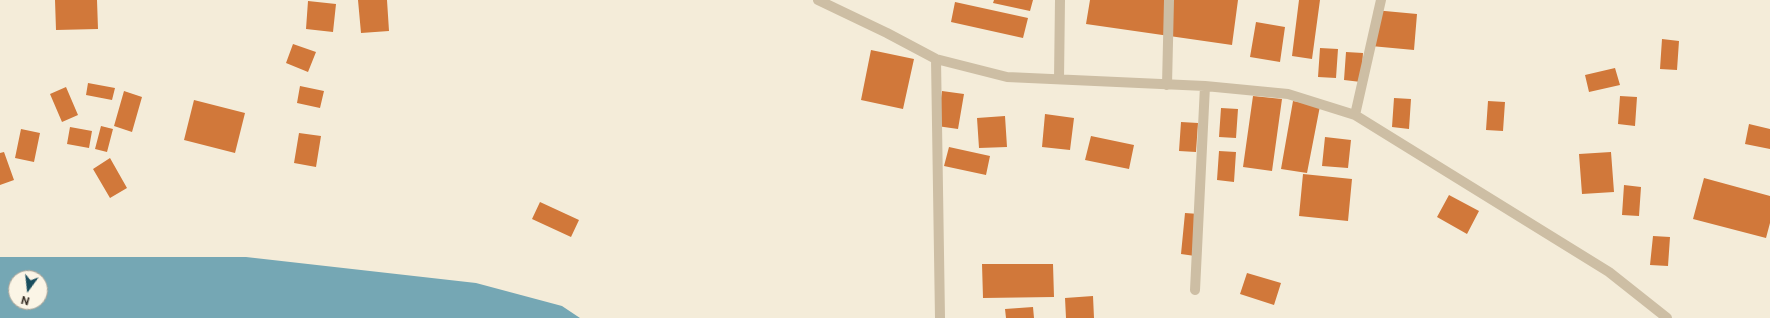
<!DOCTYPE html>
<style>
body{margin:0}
#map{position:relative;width:1770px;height:318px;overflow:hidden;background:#f4ecd9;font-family:Commissioner,sans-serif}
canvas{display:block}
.north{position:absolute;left:8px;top:270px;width:40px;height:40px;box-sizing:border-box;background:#fbf5e6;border:1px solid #ada699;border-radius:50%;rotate:195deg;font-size:11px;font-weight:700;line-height:16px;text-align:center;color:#382f26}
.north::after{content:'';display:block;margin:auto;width:14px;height:18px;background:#184d5d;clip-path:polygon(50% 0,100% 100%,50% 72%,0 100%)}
</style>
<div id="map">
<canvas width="1770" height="318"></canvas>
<div class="north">N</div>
</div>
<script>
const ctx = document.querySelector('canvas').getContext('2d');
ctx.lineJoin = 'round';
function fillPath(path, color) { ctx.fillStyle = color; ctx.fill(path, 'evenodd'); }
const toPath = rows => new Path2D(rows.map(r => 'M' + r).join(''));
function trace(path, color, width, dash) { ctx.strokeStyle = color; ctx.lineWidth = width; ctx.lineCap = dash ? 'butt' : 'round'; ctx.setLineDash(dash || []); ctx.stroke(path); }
fillPath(toPath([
 [0,257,246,257,476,283,562,306,580,318,0,318],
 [16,278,40,278,40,302,16,302]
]), '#75a7b4');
fillPath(toPath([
 [55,0,97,0,98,29,56,30],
 [358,0,387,0,389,31,361,33],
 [994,0,1033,0,1030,11,993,3],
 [1090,0,1238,0,1232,45,1086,24],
 [1299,0,1320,0,1312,59,1292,56],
 [308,1,336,4,333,32,306,29],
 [955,2,1028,18,1023,38,951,22],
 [1374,10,1417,14,1414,50,1371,46],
 [1256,22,1285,27,1280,62,1250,57],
 [1662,39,1679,41,1677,70,1660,69],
 [293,44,316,52,308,72,286,63],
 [1320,48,1338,49,1336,78,1318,77],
 [871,50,914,59,903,109,861,100],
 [1346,52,1363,53,1361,82,1344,80],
 [1615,68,1620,85,1589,92,1585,75],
 [88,83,115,88,112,100,86,95],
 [300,86,324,91,320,108,297,103],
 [66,87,78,115,62,122,50,94],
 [124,91,142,97,132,132,114,126],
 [942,91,964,94,958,129,937,126],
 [1253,96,1282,99,1272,171,1243,167],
 [1620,96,1637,97,1635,126,1618,124],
 [1394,98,1411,99,1409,129,1392,127],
 [194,100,245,113,235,153,184,140],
 [1293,101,1320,106,1307,173,1281,169],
 [1488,101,1505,102,1503,131,1486,130],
 [1221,108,1238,109,1236,138,1219,137],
 [1045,114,1074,118,1070,150,1042,147],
 [1005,116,1007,147,979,148,977,118],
 [1181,122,1198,123,1196,152,1179,151],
 [1749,124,1770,129,1770,149,1745,144],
 [101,126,113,129,107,152,95,149],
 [70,127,92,131,89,148,67,144],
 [21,129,40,133,34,162,15,158],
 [299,133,321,136,316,167,294,163],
 [1091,136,1134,145,1129,169,1085,160],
 [1325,137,1351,140,1348,168,1322,166],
 [949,147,990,156,986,175,944,166],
 [1219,151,1236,152,1234,182,1217,180],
 [4,152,14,180,0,185,0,153],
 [1611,152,1614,192,1582,194,1579,154],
 [110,158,127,188,110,198,93,169],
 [1303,174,1352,179,1348,221,1299,216],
 [1704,178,1770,196,1770,223,1766,238,1693,219],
 [1624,185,1641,187,1639,216,1622,215],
 [1449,195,1479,211,1467,234,1437,217],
 [540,202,579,220,571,237,532,219],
 [1185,213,1199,214,1195,256,1181,254],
 [1653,236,1670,237,1668,266,1650,265],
 [982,264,1053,264,1054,297,983,298],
 [1247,273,1281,283,1274,305,1240,294],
 [1093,296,1094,318,1066,318,1065,298],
 [1033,307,1034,318,1006,318,1005,309]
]), '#d1783a');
trace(toPath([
 [818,0,887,33,936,59,1007,77,1205,86,1288,94,1355,115,1609,272,1667,318],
 [936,59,940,318],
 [1059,79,1060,0],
 [1167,85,1169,0],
 [1355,115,1381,0],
 [1195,290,1205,86]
]), '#cdbea4', 10);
</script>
